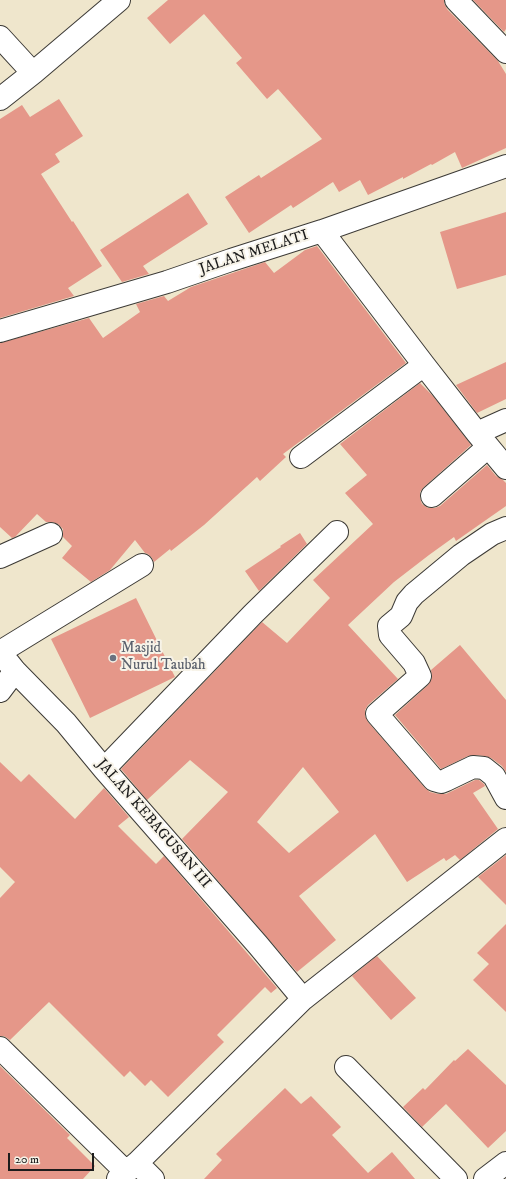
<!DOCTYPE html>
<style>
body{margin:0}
#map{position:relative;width:506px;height:1179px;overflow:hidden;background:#efe6cc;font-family:"IM FELL DW Pica",serif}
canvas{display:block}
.scale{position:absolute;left:8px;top:1153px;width:86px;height:18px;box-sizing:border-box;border:2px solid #1c1c1c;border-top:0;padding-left:5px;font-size:12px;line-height:14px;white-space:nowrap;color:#1c1c1c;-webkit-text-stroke:3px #f7f3e8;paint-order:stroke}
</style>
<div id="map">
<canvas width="506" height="1179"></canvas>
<div class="scale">20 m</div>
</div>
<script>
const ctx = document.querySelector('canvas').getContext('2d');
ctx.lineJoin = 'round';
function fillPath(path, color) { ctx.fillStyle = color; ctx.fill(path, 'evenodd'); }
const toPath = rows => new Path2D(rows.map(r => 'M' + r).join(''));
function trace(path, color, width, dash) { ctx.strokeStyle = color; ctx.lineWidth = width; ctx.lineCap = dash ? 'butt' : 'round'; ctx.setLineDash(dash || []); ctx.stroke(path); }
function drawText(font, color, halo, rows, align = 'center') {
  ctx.font = font + ' "IM FELL DW Pica",serif'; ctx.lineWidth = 4; ctx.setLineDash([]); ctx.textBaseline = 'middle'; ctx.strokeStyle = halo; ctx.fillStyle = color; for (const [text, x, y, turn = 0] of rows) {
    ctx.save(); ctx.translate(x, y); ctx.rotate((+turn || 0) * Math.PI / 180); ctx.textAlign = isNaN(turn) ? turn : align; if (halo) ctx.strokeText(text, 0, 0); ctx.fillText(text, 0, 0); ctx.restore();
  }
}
fillPath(toPath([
 [168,0,444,0,444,3,447,9,498,61,506,74,506,148,462,168,455,152,432,165,431,164,403,179,403,177,368,195,360,180,339,192,333,182,293,208,291,205,249,233,225,197,259,175,261,178,322,139,278,89,267,99,236,63,242,58,204,14,170,44,147,18],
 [473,0,506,0,506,29,504,32],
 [59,99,83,136,55,154,60,162,41,174,72,222,73,221,102,266,68,288,74,296,0,318,0,119,22,105,30,117],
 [188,193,208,224,143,266,149,274,122,282,100,250],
 [506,212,506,275,457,289,440,232],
 [317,246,406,363,283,454,286,457,260,481,257,477,204,525,171,551,170,549,154,562,152,558,148,554,145,553,135,540,110,570,91,582,62,558,72,546,63,537,63,529,58,524,52,522,46,522,37,514,15,537,12,538,0,527,0,343,89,318,103,338,140,312,136,304,164,296,168,301,191,287,265,262,274,273,305,250],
 [506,362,506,399,477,413,456,385],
 [420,383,433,396,471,445,424,487,420,492,420,498,422,504,428,508,435,508,440,506,487,465,496,476,503,480,506,483,506,506,456,541,454,537,429,555,394,582,348,625,398,679,368,705,365,710,365,716,368,722,425,788,430,792,438,794,446,794,475,780,479,780,484,784,485,786,473,793,498,829,460,860,455,855,446,861,444,858,407,882,375,834,299,896,336,940,297,972,182,839,228,792,190,760,147,800,121,769,262,622,287,643,330,598,313,580,373,524,345,493,367,475,340,444],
 [303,767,339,812,289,853,257,822],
 [300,533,307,544,259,591,245,571,281,547,280,546],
 [136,598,175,677,90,718,51,639],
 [460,645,506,700,506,772,502,766,491,758,485,756,474,755,468,756,441,769,395,715,428,685,432,678,431,670],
 [0,762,21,782,29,774,75,819,104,788,129,817,118,826,156,864,164,856,277,988,271,993,265,987,217,1035,224,1042,168,1097,151,1080,145,1086,130,1071,124,1077,49,1002,10,1040,4,1036,0,1036,0,898,15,882,0,867],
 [506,855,506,905,478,877],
 [506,924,506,1012,473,980,489,964,477,953],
 [377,956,416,998,391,1020,352,976],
 [468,1049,506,1085,506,1131,488,1148,446,1104,422,1127,403,1107,423,1088,425,1090,454,1060,455,1061],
 [0,1066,70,1135,67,1138,95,1166,83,1179,0,1179],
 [285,1088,301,1104,311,1096,341,1127,332,1135,368,1173,392,1152,415,1179,204,1179,222,1160,216,1154]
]), '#e59789');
const minor = toPath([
 [456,0,506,52],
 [0,37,33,73,119,0],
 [0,99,33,73],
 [322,231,424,365,477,433,506,468],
 [0,331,167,282,231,260,322,231,506,166],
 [477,433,506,420],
 [301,457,424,365],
 [432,496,488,447],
 [506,528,492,534,461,555,414,594,407,602,401,616,389,626,390,635,414,663,420,676,377,714,434,780,441,782,446,780,473,767,484,768,494,776,506,798],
 [0,557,51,534],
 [0,652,15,671,66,723,104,769,258,945,303,999],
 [0,652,142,565],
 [0,691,15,671],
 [104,769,253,614,337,532],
 [0,1048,126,1172],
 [346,1067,456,1179],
 [137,1163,153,1179],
 [118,1179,137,1163,303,999,506,839],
 [485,1179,506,1163]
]);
trace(minor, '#3c3a36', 24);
trace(minor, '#fff', 22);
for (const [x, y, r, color] of [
 [113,658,4,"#6b7280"]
]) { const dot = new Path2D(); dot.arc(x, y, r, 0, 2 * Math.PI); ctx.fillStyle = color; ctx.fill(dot); trace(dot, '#f7f3e8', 1.5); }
drawText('15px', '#1c1c1c', '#f7f3e8', [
 ["JALAN MELATI",254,253,-18],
 ["JALAN KEBAGUSAN III",153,824,49]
]);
drawText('15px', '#5b616d', '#f7f3e8', [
 ["Masjid",121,649],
 ["Nurul Taubah",121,666]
], 'left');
</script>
